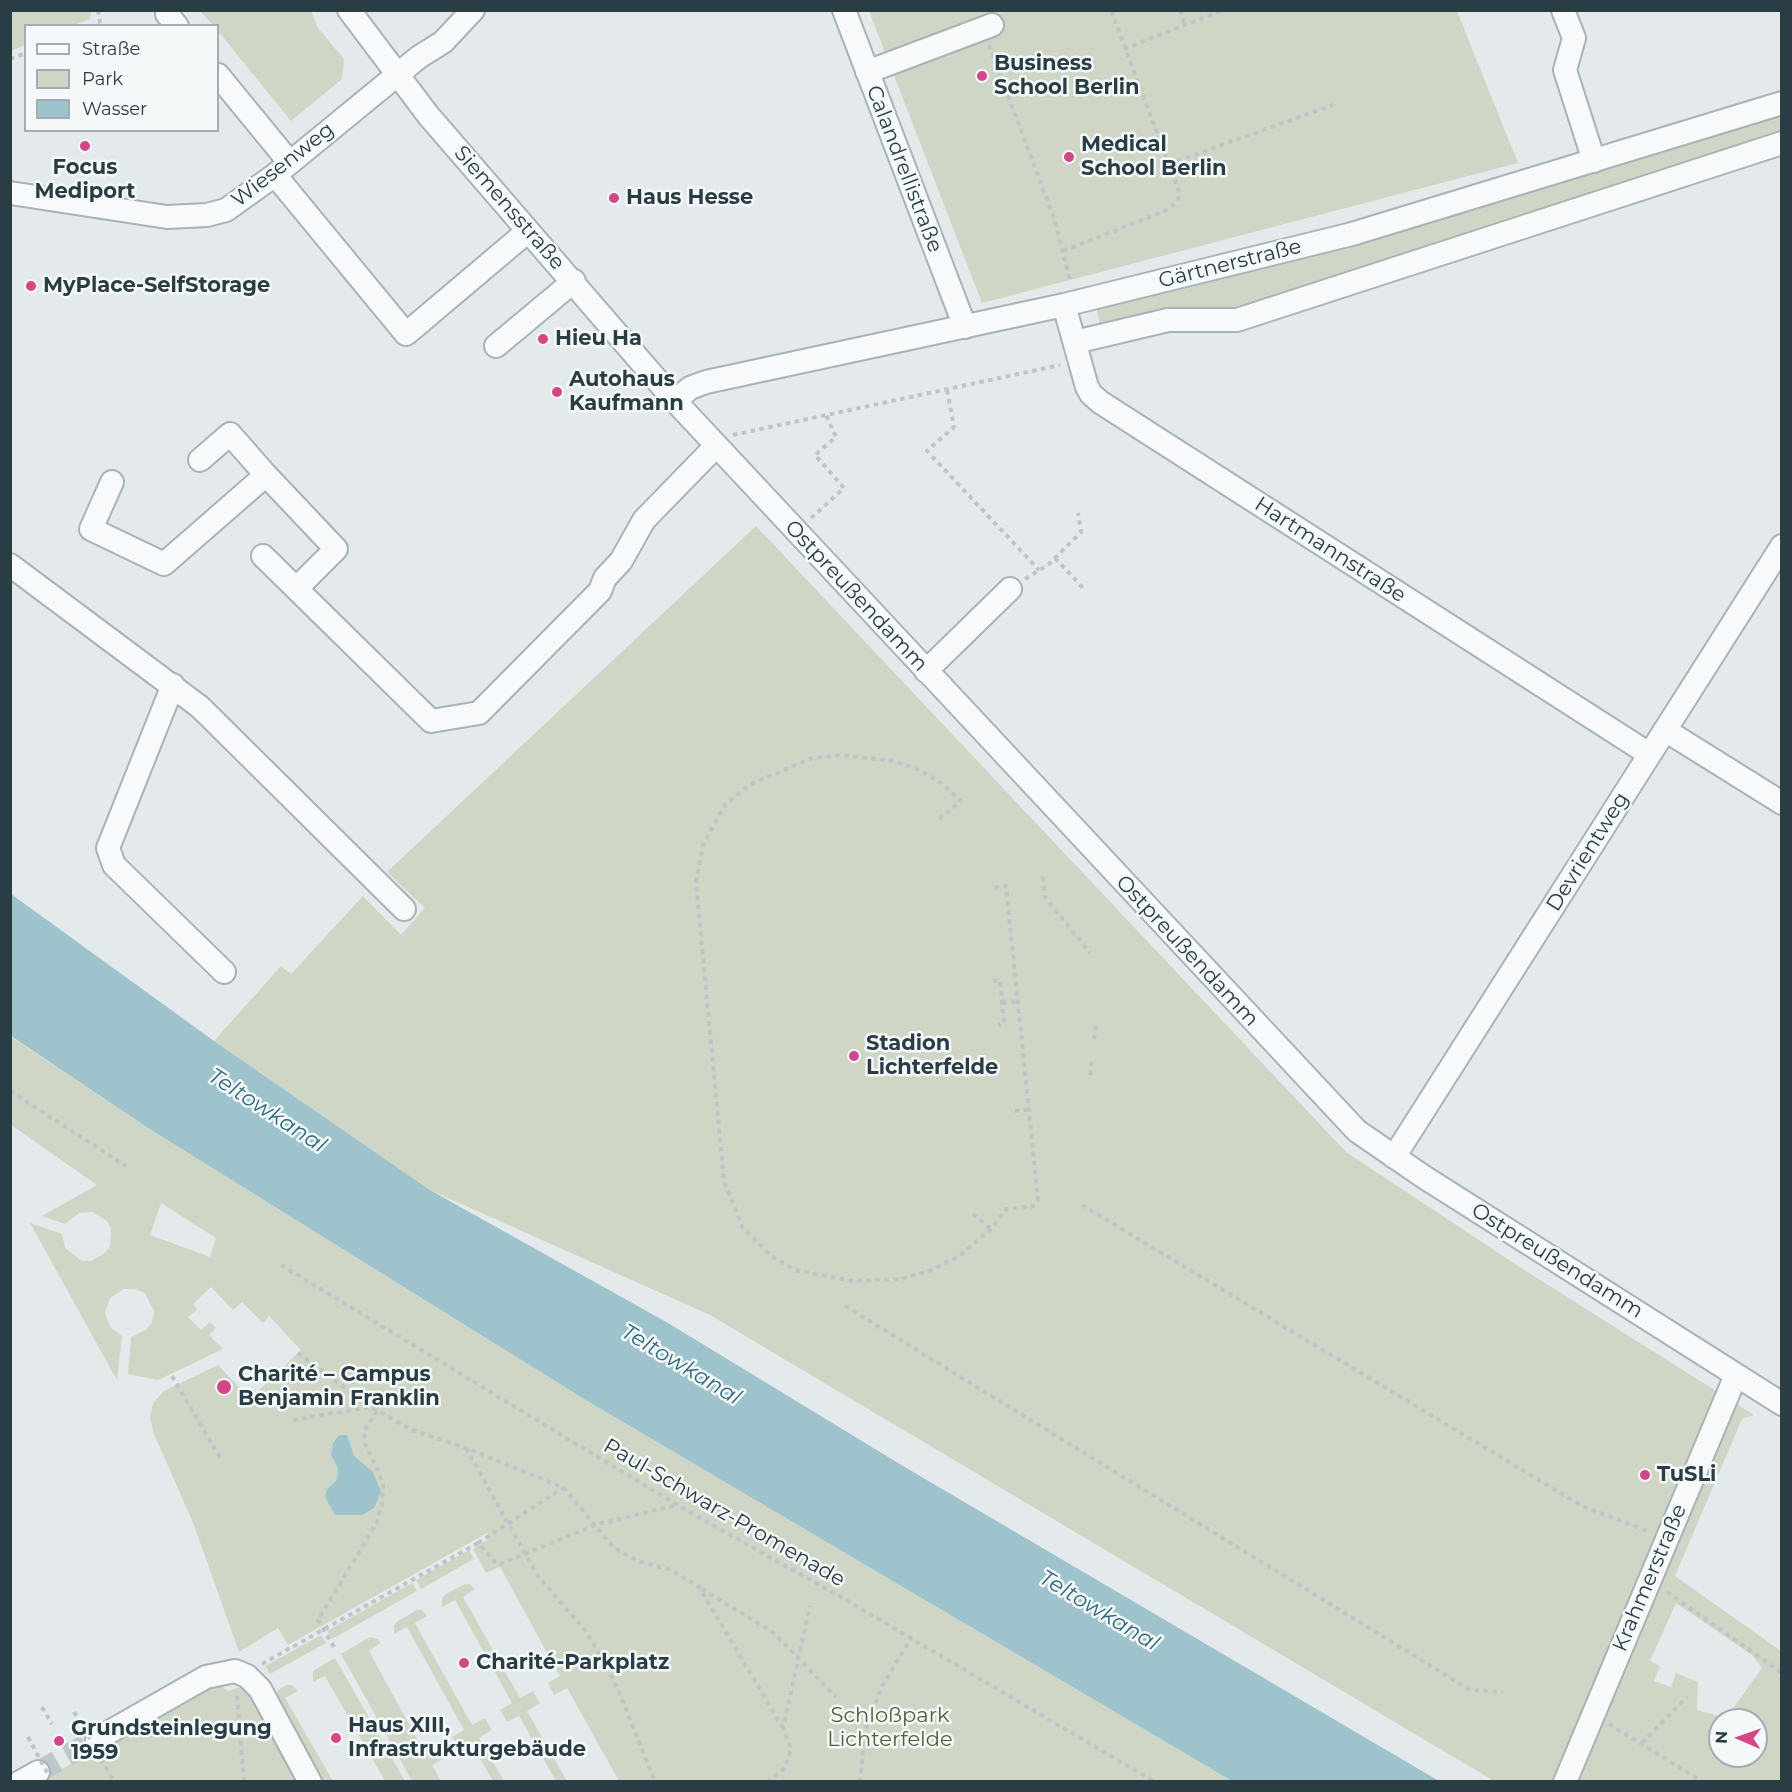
<!DOCTYPE html>
<meta charset="utf-8">
<style>
body{margin:0}
#map{position:relative;width:1792px;height:1792px;overflow:hidden;background:#e4eaec;font-family:Montserrat,sans-serif}
canvas{display:block}
.frame{position:absolute;inset:0;border:12px solid #2a3d45;pointer-events:none}
.legend{position:absolute;left:24px;top:24px;width:195px;height:108px;box-sizing:border-box;background:#f4f8f9;border:2px solid #a3adb1;margin:0;padding:8px 10px;list-style:none;font-size:18px;color:#2a3d45}
.legend li{display:flex;align-items:center;gap:12px;height:30px}
.legend b{width:30px;border:2px solid #a3adb1}
.north{position:absolute;left:1708px;top:1708px;width:60px;height:60px;box-sizing:border-box;background:#f4f8f9;border:2px solid #a3adb1;border-radius:50%;rotate:272deg;font-size:16px;font-weight:700;line-height:24px;text-align:center;color:#2a3d45}
.north::after{content:'';display:block;margin:auto;width:21px;height:27px;background:#d34688;clip-path:polygon(50% 0,100% 100%,50% 72%,0 100%)}
</style>
<div id="map">
<canvas width="1792" height="1792"></canvas>
<div class="frame"></div>
<ul class="legend">
<li><b style="height:8px;background:#f7f9fa"></b>Straße</li>
<li><b style="height:16px;background:#cfd6c5"></b>Park</li>
<li><b style="height:16px;background:#9ec3cd"></b>Wasser</li>
</ul>
<div class="north">N</div>
</div>
<script>
const ctx = document.querySelector('canvas').getContext('2d');
ctx.lineJoin = 'round';
function fillPath(path, color) { ctx.fillStyle = color; ctx.fill(path, 'evenodd'); }
const toPath = rows => new Path2D(rows.map(r => 'M' + r).join(''));
function trace(path, color, width, dash) { ctx.strokeStyle = color; ctx.lineWidth = width; ctx.lineCap = dash ? 'butt' : 'round'; ctx.setLineDash(dash || []); ctx.stroke(path); }
function drawText(font, color, halo, rows, align = 'center') {
  ctx.font = font + ' Montserrat,sans-serif'; ctx.lineWidth = 5; ctx.setLineDash([]); ctx.textBaseline = 'middle'; ctx.strokeStyle = halo; ctx.fillStyle = color; for (const [text, x, y, turn = 0] of rows) {
    ctx.save(); ctx.translate(x, y); ctx.rotate((+turn || 0) * Math.PI / 180); ctx.textAlign = isNaN(turn) ? turn : align; if (halo) ctx.strokeText(text, 0, 0); ctx.fillText(text, 0, 0); ctx.restore();
  }
}
fillPath(toPath([
 [11,10,91,10,91,11,90,19,74,25,26,26,25,45,11,51],
 [200,11,311,11,318,28,344,59,342,79,291,121,218,31,218,26,213,25],
 [869,11,1457,11,1518,163,982,303],
 [1781,111,1781,134,1227,312,1100,325,1096,307],
 [756,526,1346,1152,1518,1266,1754,1415,1742,1419,1675,1576,1781,1651,1781,1781,1494,1781,710,1315,430,1190,214,1041,281,966,291,974,363,896,401,935,425,908,387,872],
 [1676,1603,1752,1655,1762,1668,1726,1718,1697,1710,1698,1682,1676,1673,1671,1687,1654,1681,1660,1666,1650,1661],
 [1720,1720,1756,1720,1756,1756,1720,1756],
 [10,1036,148,1128,584,1399,1232,1781,619,1781,567,1688,554,1695,548,1683,560,1676,500,1567,486,1573,473,1549,489,1539,487,1533,288,1645,278,1628,239,1652,194,1525,154,1434,150,1418,153,1403,164,1391,218,1365,250,1399,301,1350,269,1316,263,1323,242,1302,233,1310,211,1287,193,1304,197,1309,188,1317,201,1330,210,1322,216,1328,209,1335,223,1349,158,1380,128,1374,131,1337,146,1330,152,1322,154,1311,145,1293,135,1289,124,1289,110,1298,105,1313,111,1328,122,1336,117,1380,30,1223,62,1234,65,1248,82,1261,91,1261,105,1253,110,1246,111,1229,107,1221,93,1212,79,1213,65,1224,42,1216,97,1185,11,1125],
 [161,1203,216,1238,210,1257,150,1235],
 [469,1550,474,1559,421,1589,416,1580],
 [412,1583,417,1591,332,1639,327,1631],
 [465,1584,470,1584,475,1589,463,1597,520,1698,533,1691,540,1703,527,1711,567,1781,556,1781,519,1716,507,1722,500,1710,512,1703,455,1600,442,1607,442,1598,446,1594],
 [417,1610,422,1610,427,1616,415,1623,472,1725,485,1718,492,1730,479,1738,504,1781,493,1781,471,1743,459,1749,452,1737,464,1730,407,1627,394,1634,394,1625,398,1621],
 [321,1635,326,1643,270,1674,265,1666],
 [370,1637,378,1639,380,1643,369,1651,424,1752,437,1745,445,1758,432,1765,441,1781,412,1781,341,1654],
 [335,1658,405,1781,385,1781,325,1676,313,1682,313,1671],
 [216,1682,228,1691,247,1685,302,1782,39,1782],
 [286,1685,292,1685,298,1691,285,1698,333,1781,321,1781,275,1699,278,1690]
]), '#cfd6c5');
fillPath(toPath([
 [11,894,214,1041,430,1190,668,1323,903,1466,1439,1781,1232,1781,584,1399,148,1128,11,1036],
 [339,1435,347,1435,354,1456,373,1472,381,1492,374,1508,362,1515,335,1515,325,1497,327,1489,337,1480,338,1468,331,1455,333,1443]
]), '#9ec3cd');
trace(toPath([
 [38,1772,97,1739]
]), '#bfc7cb', 22, [22, 11]);
const minor = toPath([
 [349,10,428,115,675,401,1357,1131,1424,1177,1782,1404],
 [844,10,965,327],
 [1563,10,1574,38,1565,70,1594,161],
 [167,14,177,26],
 [867,72,992,25],
 [218,75,290,163],
 [275,175,406,334,528,231],
 [10,193,167,217,207,215,226,210,275,175,419,57,443,42,473,10],
 [1064,305,1087,387,1091,394,1100,402,1649,754],
 [1075,342,1168,320,1237,320,1782,143],
 [496,346,574,281],
 [675,401,690,388,706,382,1064,305,1352,234,1782,103],
 [200,460,230,434,266,475],
 [112,482,91,529,164,564,266,475,336,549,297,588],
 [263,556,431,721,479,713,600,591,605,578,621,561,644,520,716,446],
 [10,565,200,707,404,909],
 [926,671,1010,589],
 [173,685,108,848,114,865,224,972],
 [1665,730,1782,803],
 [1394,1157,1782,546],
 [97,1739,206,1677,235,1671,247,1676,260,1689,310,1782],
 [20,1782,38,1772],
 [1565,1782,1736,1375]
]);
trace(minor, '#a8b3b7', 26);
trace(toPath([
 [98,10,100,23,104,26],
 [1180,10,1185,25],
 [989,45,1055,221,1070,280],
 [1124,49,1223,10],
 [10,59,26,53],
 [1169,164,1333,105],
 [1063,251,1165,211,1176,203,1180,194,1111,10],
 [947,390,954,427,927,451,1039,570],
 [733,435,1060,365],
 [811,518,844,488,815,455,836,437,826,415],
 [1055,558,1085,590],
 [1025,579,1048,565,1081,532,1078,513],
 [939,819,961,801,940,782,915,768,892,761,843,755,812,758,749,785,725,805,703,844,696,883,724,1181,743,1228,771,1256,795,1270,852,1281,901,1279,932,1270,959,1256,991,1229,1006,1209,1033,1206,1038,1200,1006,886,992,888],
 [1043,877,1045,897,1090,953],
 [993,981,1000,980,1004,1023,998,1025],
 [1002,1003,1018,1001],
 [1094,1039,1096,1025],
 [1090,1075,1092,1059],
 [10,1091,126,1166],
 [1015,1111,1029,1110],
 [1082,1205,1582,1506,1650,1532],
 [973,1214,991,1229],
 [281,1265,677,1505,841,1597,1155,1782],
 [845,1306,1470,1690,1503,1692],
 [298,1353,370,1407],
 [172,1376,222,1461],
 [293,1420,371,1407,412,1430,466,1448,564,1488,614,1548,638,1561,671,1570,699,1587,783,1728],
 [466,1448,537,1575,584,1629,602,1658,619,1692,655,1782],
 [478,1543,563,1488],
 [702,1589,774,1633,836,1697],
 [1667,1592,1782,1673],
 [334,1647,318,1620,376,1524,382,1505,383,1486,377,1468,365,1444,364,1431,377,1411],
 [262,1664,478,1543,498,1565,595,1525,676,1505],
 [237,1696,244,1782],
 [42,1707,52,1724],
 [1609,1724,1703,1782],
 [1642,1743,1687,1697],
 [101,1759,114,1782],
 [767,1782,785,1768,791,1749,783,1728,810,1606],
 [860,1782,865,1731,882,1686,911,1638]
]), '#bec4c7', 4, [4.5, 4.5]);
trace(minor, '#f7f9fa', 22);
trace(toPath([
 [74,1712,96,1749],
 [28,1737,49,1776]
]), '#bec4c7', 4, [4.5, 4.5]);
for (const [x, y, r, color] of [
 [982,76,6,"#d34688"],
 [85,146,6,"#d34688"],
 [1069,157,6,"#d34688"],
 [614,198,6,"#d34688"],
 [31,286,6,"#d34688"],
 [543,339,6,"#d34688"],
 [557,392,6,"#d34688"],
 [854,1056,6,"#d34688"],
 [224,1387,8,"#d34688"],
 [1645,1475,6,"#d34688"],
 [464,1663,6,"#d34688"],
 [336,1738,6,"#d34688"],
 [59,1741,6,"#d34688"]
]) { const dot = new Path2D(); dot.arc(x, y, r, 0, 2 * Math.PI); ctx.fillStyle = color; ctx.fill(dot); trace(dot, '#f4f8f9', 2); }
drawText('bold 21px', '#2a3d45', '#f4f8f9', [
 ["Business",994,64],
 ["School Berlin",994,88],
 ["Medical",1081,145],
 ["School Berlin",1081,169],
 ["Focus",85,168,"center"],
 ["Mediport",85,192,"center"],
 ["Haus Hesse",626,198],
 ["MyPlace-SelfStorage",43,286],
 ["Hieu Ha",555,339],
 ["Autohaus",569,380],
 ["Kaufmann",569,404],
 ["Stadion",866,1044],
 ["Lichterfelde",866,1068],
 ["Charité – Campus",238,1375],
 ["Benjamin Franklin",238,1399],
 ["TuSLi",1657,1475],
 ["Charité-Parkplatz",476,1663],
 ["Haus XIII,",348,1726],
 ["Infrastrukturgebäude",348,1750],
 ["Grundsteinlegung",71,1729],
 ["1959",71,1753]
], 'left');
drawText('21px', '#2a3d45', '#f4f8f9', [
 ["Wiesenweg",283,165,-38],
 ["Calandrellistraße",904,169,69],
 ["Siemensstraße",509,208,49],
 ["Gärtnerstraße",1230,264,-14],
 ["Hartmannstraße",1330,550,33],
 ["Ostpreußendamm",856,596,47],
 ["Devrientweg",1588,852,-58],
 ["Ostpreußendamm",1187,951,47],
 ["Ostpreußendamm",1557,1261,32],
 ["Paul-Schwarz-Promenade",724,1513,30],
 ["Krahmerstraße",1650,1578,-67]
]);
drawText('21px', '#4c6237', '#f4f8f9', [
 ["Schloßpark",890,1716],
 ["Lichterfelde",890,1740]
]);
drawText('italic 22px', '#336a7b', '#f4f8f9', [
 ["Teltowkanal",267,1111,33],
 ["Teltowkanal",681,1365,31],
 ["Teltowkanal",1099,1611,31]
]);
</script>
